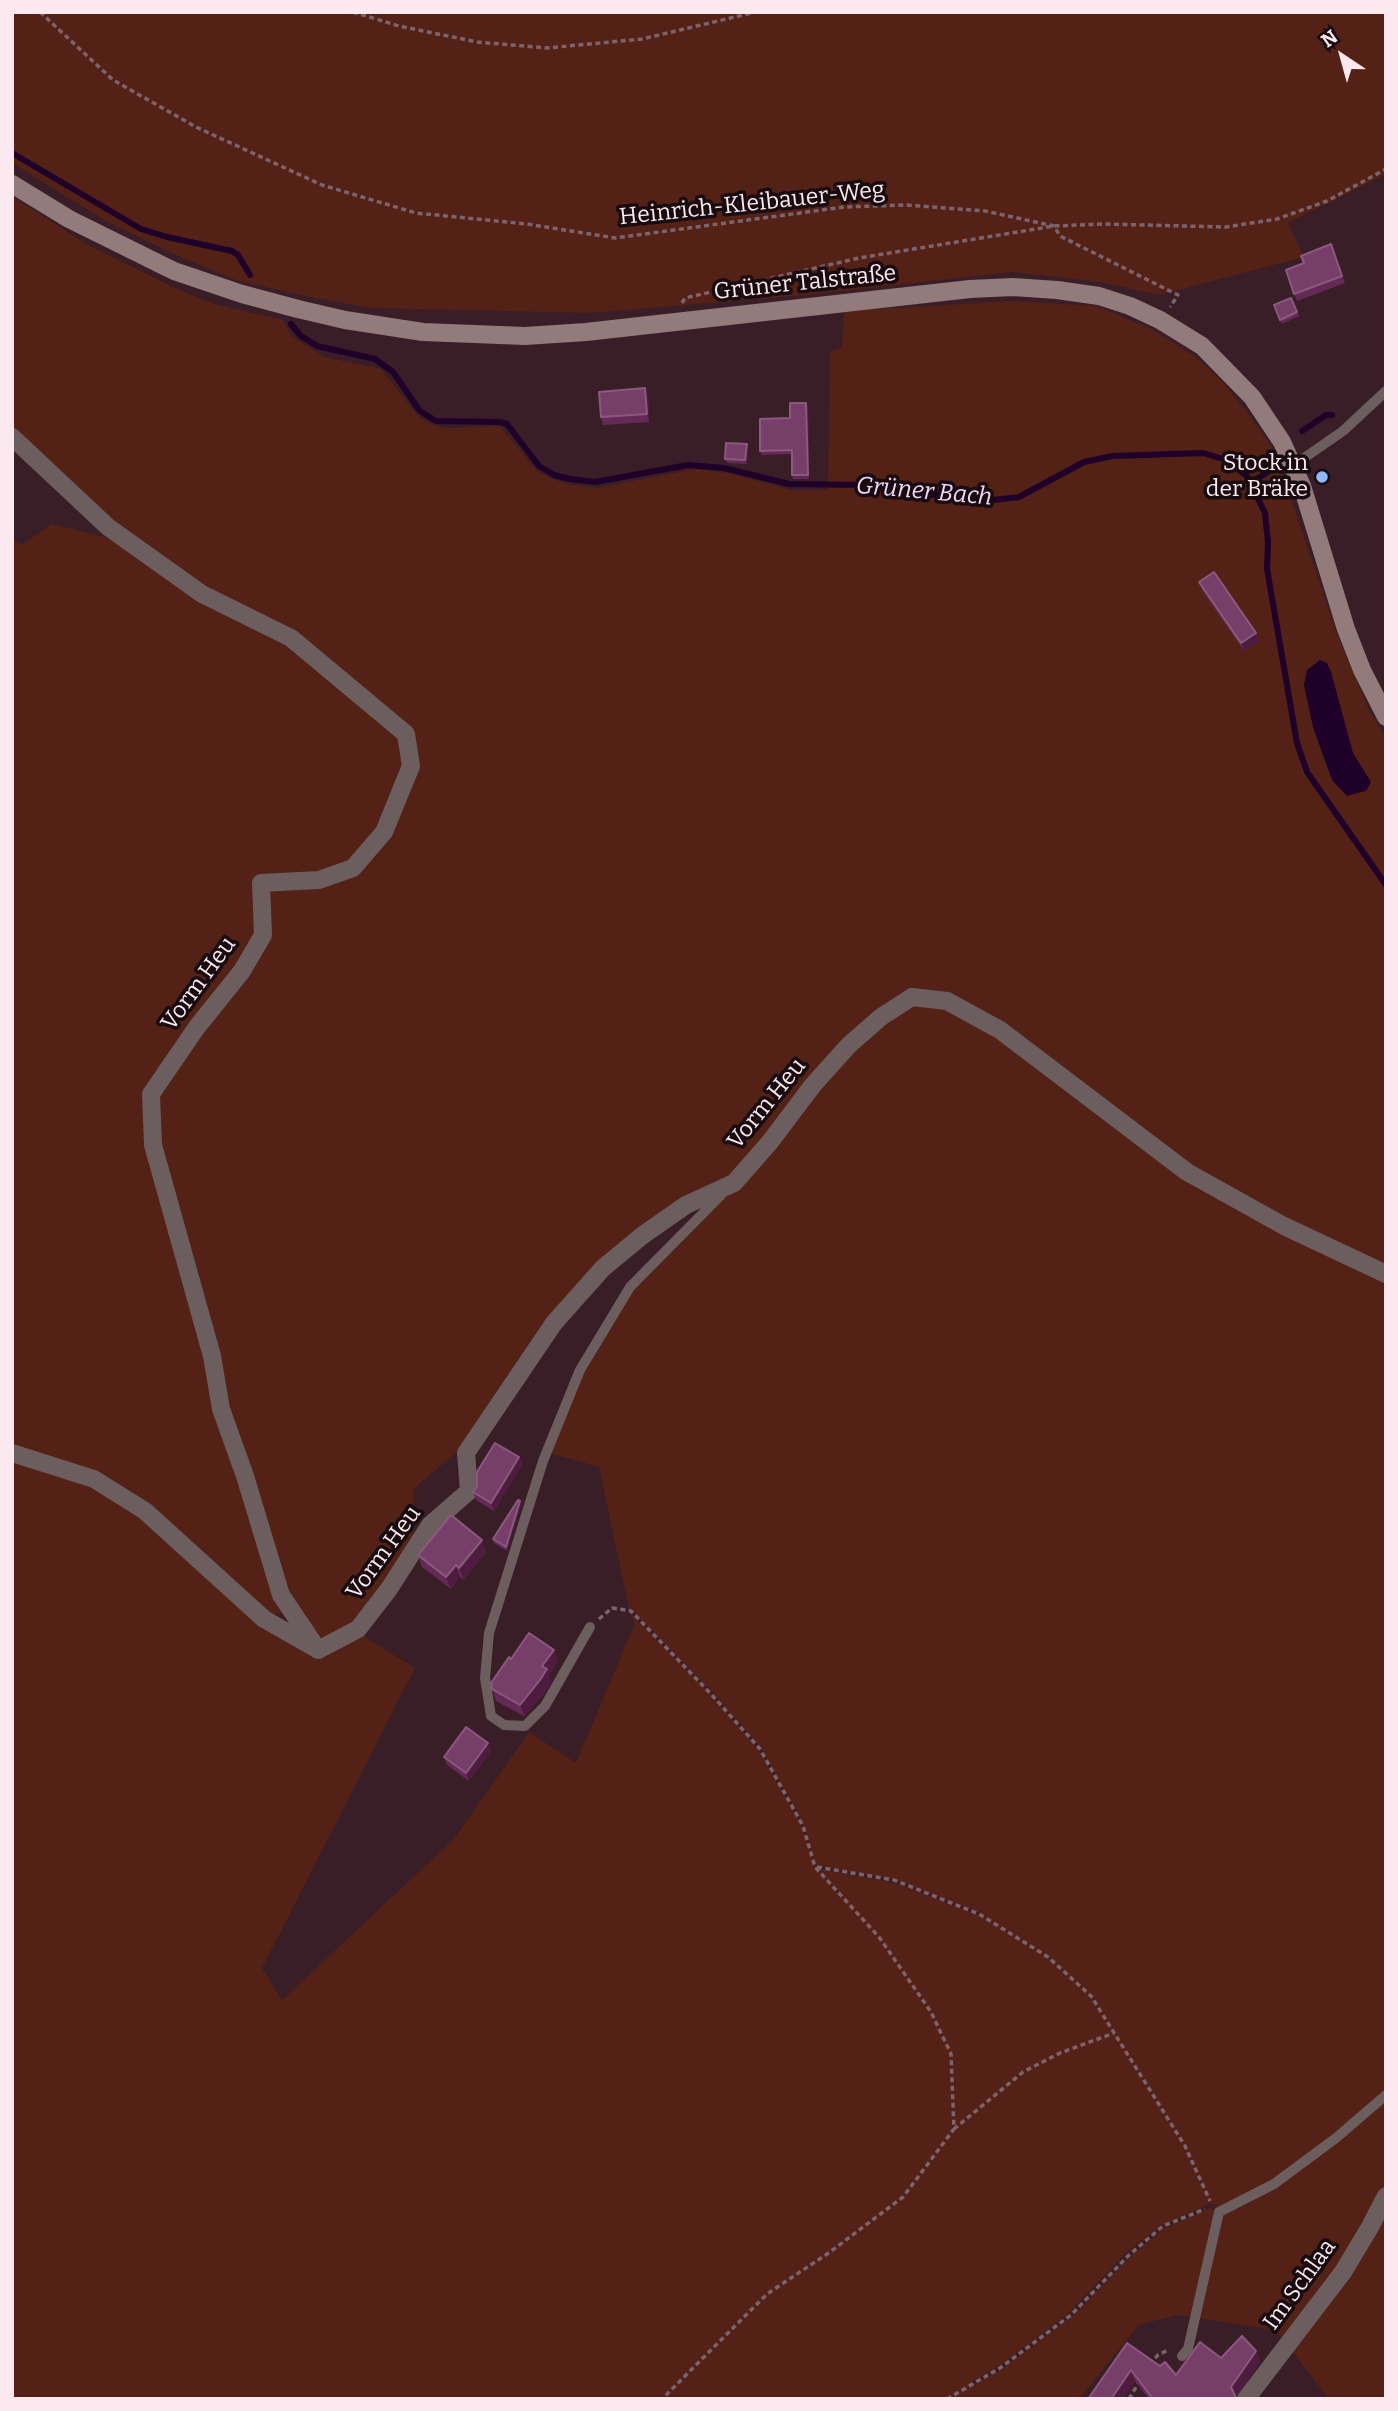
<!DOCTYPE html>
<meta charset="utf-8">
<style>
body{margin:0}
#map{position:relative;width:1398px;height:2411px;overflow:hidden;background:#391e28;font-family:Bitter,serif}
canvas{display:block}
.frame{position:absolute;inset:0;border:14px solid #fce9ef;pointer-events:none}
.north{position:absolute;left:1307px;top:21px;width:70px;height:70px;-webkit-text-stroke:5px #180c11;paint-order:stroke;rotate:324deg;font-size:19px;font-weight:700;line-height:28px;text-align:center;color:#fce9ef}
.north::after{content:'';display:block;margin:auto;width:24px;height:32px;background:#fce9ef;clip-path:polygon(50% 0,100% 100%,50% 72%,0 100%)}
</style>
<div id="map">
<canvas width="1398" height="2411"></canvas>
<div class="frame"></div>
<div class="north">N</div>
</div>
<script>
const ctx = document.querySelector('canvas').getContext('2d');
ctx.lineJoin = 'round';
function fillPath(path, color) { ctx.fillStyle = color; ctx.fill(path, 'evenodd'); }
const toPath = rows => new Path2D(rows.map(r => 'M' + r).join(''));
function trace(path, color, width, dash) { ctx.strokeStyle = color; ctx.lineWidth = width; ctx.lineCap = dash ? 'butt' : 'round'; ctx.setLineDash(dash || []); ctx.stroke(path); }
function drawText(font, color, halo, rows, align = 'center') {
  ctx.font = font + ' Bitter,serif'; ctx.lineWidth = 7; ctx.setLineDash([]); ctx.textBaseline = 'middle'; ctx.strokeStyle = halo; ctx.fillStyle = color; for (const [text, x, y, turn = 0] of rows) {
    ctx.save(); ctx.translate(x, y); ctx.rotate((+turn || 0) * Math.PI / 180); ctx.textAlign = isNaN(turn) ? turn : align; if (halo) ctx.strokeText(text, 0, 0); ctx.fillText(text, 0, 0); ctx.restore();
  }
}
fillPath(toPath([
 [12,12,1386,12,1386,174,1288,223,1304,257,1159,295,1100,282,1012,272,805,295,590,313,371,308,300,295,236,280,178,256,106,221,12,163],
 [12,196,86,244,177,289,214,304,283,320,292,337,324,357,381,369,419,417,428,423,443,428,500,426,535,469,547,477,567,484,597,488,694,469,729,473,791,490,828,490,830,351,842,348,844,311,1012,301,1097,306,1151,329,1194,356,1220,379,1248,413,1275,452,1338,637,1369,710,1386,738,1386,1268,1189,1170,1002,1028,911,997,880,1015,731,1181,602,1266,463,1453,457,1452,413,1489,414,1544,355,1625,319,1643,285,1594,248,1476,158,1145,156,1094,244,976,267,892,320,885,390,835,411,731,352,680,204,590,97,511,12,431],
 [52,524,105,537,286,642,400,737,405,766,391,790,373,834,351,863,320,875,255,880,257,932,237,969,143,1094,283,1613,270,1615,147,1506,12,1450,12,540,23,544],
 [909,1003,945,1004,999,1032,1183,1173,1386,1278,1386,2092,1273,2182,1220,2210,1211,2203,1161,2226,1127,2252,1066,2316,999,2366,970,2383,973,2386,1002,2369,1073,2316,1132,2255,1165,2228,1211,2208,1217,2213,1193,2317,1177,2315,1139,2325,1079,2399,12,2399,12,1456,94,1482,317,1655,360,1634,415,1668,262,1968,282,2000,454,1839,529,1732,576,1763,635,1623,629,1612,711,1694,759,1750,802,1826,817,1869,895,1883,989,1919,981,1913,895,1880,816,1865,804,1826,762,1749,713,1693,632,1610,629,1609,599,1467,549,1453,584,1370,632,1288,850,1049],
 [1386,2098,1386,2190,1369,2225,1286,2343,1275,2330,1197,2318,1222,2213,1275,2187],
 [1386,2201,1386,2399,1329,2399,1289,2347]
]), '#532116');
fillPath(toPath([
 [1320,660,1327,663,1331,672,1353,753,1371,782,1366,791,1358,793,1347,796,1332,780,1313,727,1304,685,1307,670]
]), '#1f0029');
trace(toPath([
 [12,153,141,229,167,237,232,251,238,255,250,275],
 [291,324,301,336,317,346,375,359,393,372,420,411,436,421,500,422,507,424,539,466,554,475,570,479,595,482,688,465,724,468,789,484,867,485,911,493,994,500,1019,497,1084,462,1113,456,1203,453,1226,460,1247,476,1265,513,1268,542,1267,569,1297,743,1307,772,1386,885],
 [1302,431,1326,415,1332,415],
 [1250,483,1268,472]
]), '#1f0029', 6);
trace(toPath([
 [40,12,113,80,196,127,322,185,416,213,527,224,615,238,844,207,906,205,985,211,1054,226,1060,236,1178,295,1170,307],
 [353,12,399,26,477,42,547,48,642,39,756,12],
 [682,303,685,298,859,258,1054,226,1103,224,1226,227,1277,219,1327,201,1386,169],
 [599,1619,612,1608,631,1611,711,1694,760,1749,803,1826,815,1867,879,1937,931,2012,951,2054,954,2129,903,2197,830,2252,767,2294,662,2399],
 [817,1867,894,1880,979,1914,1048,1957,1091,1996,1185,2146,1210,2201],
 [954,2129,1023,2072,1060,2053,1114,2033],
 [1149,2364,1158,2355,1168,2350],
 [947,2399,1000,2368,1071,2315,1129,2255,1163,2226,1205,2209],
 [1129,2399,1139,2382]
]), '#7c636c', 3.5, [5, 3.5]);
trace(toPath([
 [1294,465,1343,431,1386,391],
 [590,1627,545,1706,525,1726,504,1725,491,1716,485,1678,489,1633,543,1461,580,1370,630,1287,721,1195],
 [1182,2356,1188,2349,1219,2212,1274,2184,1336,2138,1386,2095]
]), '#6c5d5e', 10);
trace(toPath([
 [12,437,108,527,202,594,291,638,406,734,411,766,384,832,353,868,319,880,261,883,263,935,242,971,197,1027,151,1094,153,1145,212,1356,221,1409,245,1476,281,1595,318,1650],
 [12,1453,94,1479,145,1511,264,1619,315,1648],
 [318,1650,358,1629,389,1589,430,1525,469,1491,466,1453,554,1323,603,1268,643,1235,686,1205,734,1183,770,1142,813,1085,849,1045,881,1017,912,997,947,1001,1000,1030,1187,1172,1284,1226,1386,1274],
 [1246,2399,1343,2272,1370,2227,1386,2196]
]), '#6c5d5e', 18);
trace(toPath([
 [12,184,69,219,174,271,242,294,298,309,345,320,423,332,525,336,586,332,970,289,1013,287,1057,290,1099,296,1130,306,1160,320,1202,346,1252,397,1282,442,1302,486,1346,629,1362,670,1386,717]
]), '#937b7c', 18);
fillPath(toPath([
 [1331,244,1345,283,1297,301,1286,270,1304,263],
 [1291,298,1299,316,1282,324,1274,305],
 [648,396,649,422,603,425,601,417],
 [808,407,809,479,793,479,792,475,792,454,762,455,760,451,790,418],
 [747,444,748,448,747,464,727,463,725,459],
 [1199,582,1256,633,1259,641,1244,651,1202,590],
 [519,1457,522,1465,494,1511,476,1500,473,1492],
 [521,1505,507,1551,494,1543,493,1539],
 [486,1552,464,1580,460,1577,451,1589,422,1567,418,1555],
 [511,1659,558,1661,549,1675,551,1681,545,1692,524,1716,496,1701,492,1689],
 [491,1751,469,1781,447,1765,444,1757],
 [1127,2343,1160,2366,1176,2375,1256,2351,1260,2362,1236,2397,1246,2399,1149,2399,1135,2381,1123,2399]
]), '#652958');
fillPath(toPath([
 [645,388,648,396,649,422,647,414],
 [806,403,808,407,809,479,808,475],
 [747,444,748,448,747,464,745,460],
 [1256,633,1259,641,1244,651,1241,643],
 [519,1457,522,1465,494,1511,491,1503],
 [520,1501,521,1505,507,1551,506,1547],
 [482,1540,486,1552,464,1580,459,1568],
 [456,1565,460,1577,451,1589,446,1577],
 [554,1650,558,1661,549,1675,551,1681,545,1692,524,1716,520,1705,542,1666],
 [488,1743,491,1751,469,1781,466,1773],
 [1256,2351,1260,2362,1235,2398,1231,2387],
 [1131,2370,1135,2381,1123,2399,1111,2399]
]), '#4d1c3e');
const building = toPath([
 [1331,244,1342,276,1294,294,1286,270,1304,263,1301,256,1331,244],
 [1291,298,1297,312,1280,320,1274,305,1291,298],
 [645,388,647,414,601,417,599,392,645,388],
 [790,403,806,403,808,475,792,475,792,450,760,451,760,419,790,418,790,403],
 [726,443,747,444,745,460,725,459,726,443],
 [1214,572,1256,633,1241,643,1199,582,1214,572],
 [495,1443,519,1457,491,1503,473,1492,477,1487,477,1472,495,1443],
 [518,1500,520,1501,506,1547,493,1539,518,1500],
 [451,1515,482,1540,459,1568,456,1565,446,1577,418,1555,451,1515],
 [529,1633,554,1650,542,1666,547,1669,540,1680,520,1705,492,1689,491,1683,509,1657,511,1659,529,1633],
 [466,1727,488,1743,466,1773,444,1757,466,1727],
 [1242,2336,1256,2351,1231,2387,1236,2398,1246,2399,1153,2399,1131,2370,1111,2399,1088,2399,1127,2343,1160,2366,1165,2362,1176,2375,1200,2342,1221,2358,1242,2336]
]);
fillPath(building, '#763e69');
trace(building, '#8b597e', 2);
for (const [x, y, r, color] of [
 [1322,477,7,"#8fb8fd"]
]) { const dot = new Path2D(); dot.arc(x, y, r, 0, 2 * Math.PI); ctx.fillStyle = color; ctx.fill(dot); trace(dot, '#180c11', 2.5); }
drawText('23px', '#fce9ef', '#180c11', [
 ["Heinrich-Kleibauer-Weg",752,204,-6],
 ["Grüner Talstraße",805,283,-6],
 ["Vorm Heu",199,984,-54],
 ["Vorm Heu",767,1104,-51],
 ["Vorm Heu",384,1553,-54],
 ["Im Schlaa",1300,2285,-54]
]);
drawText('23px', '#fce9ef', '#180c11', [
 ["Stock in",1308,464],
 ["der Bräke",1308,490]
], 'right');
drawText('italic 24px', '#f2d7fb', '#180c11', [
 ["Grüner Bach",924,492,5]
]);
</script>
